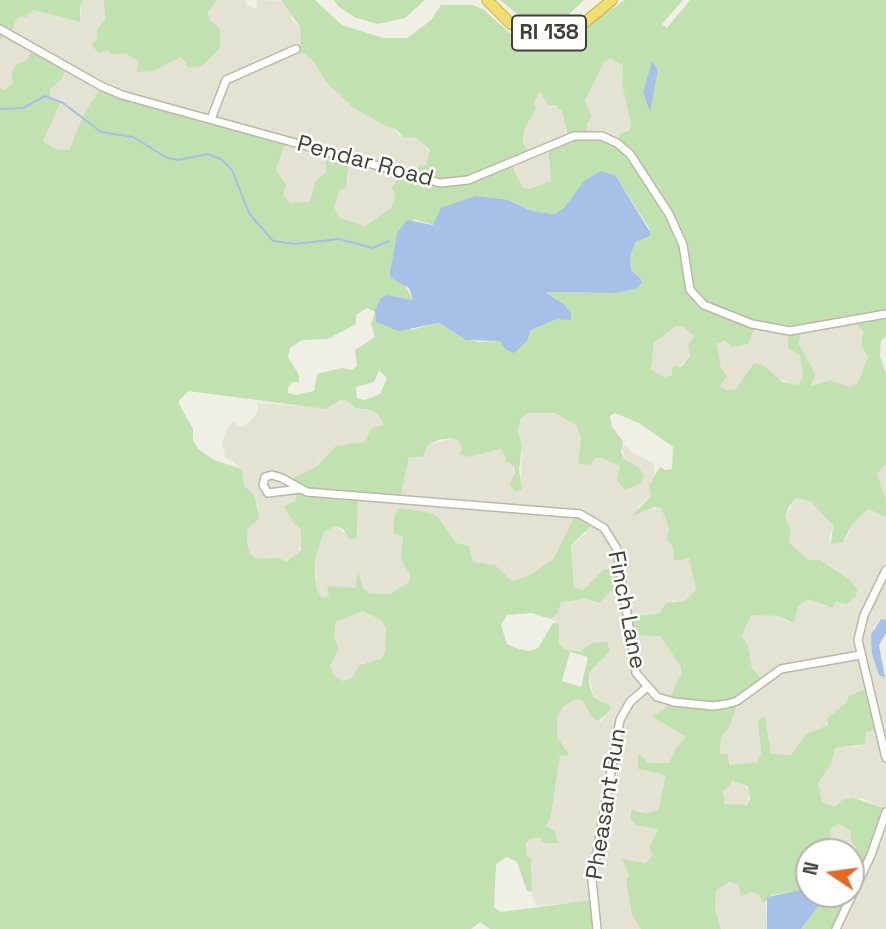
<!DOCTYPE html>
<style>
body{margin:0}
#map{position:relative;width:886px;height:929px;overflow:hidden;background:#f0efe5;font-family:"Space Grotesk",sans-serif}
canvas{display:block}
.north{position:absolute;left:795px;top:838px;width:70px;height:70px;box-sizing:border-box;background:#fff;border:2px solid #b3b2ae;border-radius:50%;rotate:283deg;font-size:19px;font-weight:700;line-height:28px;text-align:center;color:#423f35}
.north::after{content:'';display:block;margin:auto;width:24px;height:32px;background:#e56827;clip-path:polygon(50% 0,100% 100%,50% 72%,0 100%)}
</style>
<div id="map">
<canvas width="886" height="929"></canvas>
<div class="north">N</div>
</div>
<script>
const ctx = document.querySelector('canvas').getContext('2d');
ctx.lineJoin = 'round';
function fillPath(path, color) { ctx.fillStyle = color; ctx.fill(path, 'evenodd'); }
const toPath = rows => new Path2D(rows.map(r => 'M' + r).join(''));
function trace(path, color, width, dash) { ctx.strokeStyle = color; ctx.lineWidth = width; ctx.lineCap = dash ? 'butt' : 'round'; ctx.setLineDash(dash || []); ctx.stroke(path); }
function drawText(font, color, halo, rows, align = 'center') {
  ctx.font = font + ' "Space Grotesk",sans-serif'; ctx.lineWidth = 5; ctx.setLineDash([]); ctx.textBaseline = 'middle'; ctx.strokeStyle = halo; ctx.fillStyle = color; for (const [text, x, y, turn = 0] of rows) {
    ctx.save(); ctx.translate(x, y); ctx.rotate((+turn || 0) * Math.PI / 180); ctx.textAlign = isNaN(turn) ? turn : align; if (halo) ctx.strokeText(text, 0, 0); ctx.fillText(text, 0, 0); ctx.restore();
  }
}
fillPath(toPath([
 [84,0,104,0,105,20,97,30,97,40,110,51,125,53,138,61,137,71,143,72,158,69,181,57,186,62,202,66,217,49,218,28,209,19,208,11,217,0,245,0,246,6,256,9,257,0,283,1,291,11,292,20,300,27,301,46,296,49,314,62,326,82,383,125,396,129,398,135,415,137,421,141,431,154,426,165,416,176,400,173,394,183,395,194,391,208,365,226,340,218,334,207,340,190,347,184,349,160,324,164,326,172,315,182,310,203,290,203,282,195,276,170,286,141,95,96,69,150,55,149,43,141,60,101,50,97,50,89,27,60,16,65,13,83,8,88,0,88,0,42,4,33,10,34,18,17,33,10,75,21,81,16,80,5],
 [610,58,623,66,622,84,631,125,617,142,587,134,587,123,591,117,585,101,604,63],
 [540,92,562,112,567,136,548,146,551,181,529,189,522,187,510,161,527,147,523,142,524,130,536,108,534,102],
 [852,321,863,331,861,345,868,357,858,383,850,387,830,380,811,386,813,372,799,344,800,331],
 [756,325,788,332,800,354,803,377,798,386,777,378,763,365,752,368,736,389,726,390,720,386,721,368,717,344,728,342],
 [676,326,684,327,695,337,688,345,690,355,672,375,664,377,651,370,654,343],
 [340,400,348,400,360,409,371,410,379,416,384,425,370,433,364,442,341,447,319,462,297,491,295,501,285,506,301,529,303,541,296,556,287,562,257,559,250,554,247,542,248,528,258,519,258,506,255,496,244,485,242,469,225,456,222,442,227,429,234,420,236,426,242,427,249,422,257,413,258,403,329,408],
 [528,413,555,413,576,425,581,437,578,463,589,465,595,457,602,458,620,466,634,488,644,476,639,467,625,460,621,446,626,445,630,451,653,463,655,474,649,485,651,496,637,508,642,511,661,508,669,528,667,539,673,548,674,561,689,557,696,590,683,601,673,601,660,613,640,614,647,634,660,636,681,667,681,674,664,710,651,716,686,737,676,748,669,763,649,763,639,754,638,758,639,769,664,774,665,777,659,810,646,813,637,809,658,829,649,846,653,855,646,863,623,859,629,875,626,879,632,915,641,929,597,929,570,903,537,906,532,896,531,858,524,851,530,839,556,839,546,826,547,820,551,816,560,756,570,754,557,737,557,717,563,707,575,699,582,700,591,716,601,722,611,710,610,705,594,698,589,674,609,651,592,643,581,651,565,650,559,644,557,623,550,619,561,602,586,599,597,603,611,591,618,570,600,574,582,591,574,587,571,545,587,533,572,525,550,562,530,575,512,581,495,565,473,562,471,552,456,543,439,518,431,513,399,511,393,529,403,537,401,560,411,574,409,582,390,594,369,594,363,588,358,573,355,588,328,587,329,596,322,598,317,590,315,559,324,532,335,526,348,536,358,533,358,496,401,487,409,456,423,457,428,445,452,438,459,441,468,457,501,449,514,466,513,480,521,485,522,445,518,432,521,417],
 [886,464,886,500,877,474],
 [796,498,810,501,830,519,833,525,829,541,831,544,846,539,852,524,868,509,886,517,886,620,881,619,873,628,886,676,886,809,864,799,853,798,835,807,822,802,818,792,818,784,831,764,836,748,861,746,847,702,827,718,826,726,806,734,791,755,771,755,765,716,759,726,761,753,757,762,731,765,727,755,720,754,721,738,729,728,738,703,760,675,752,668,748,646,742,636,751,615,777,616,788,622,793,620,798,607,807,598,825,607,835,603,855,586,829,564,808,560,789,542,791,530,785,517],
 [363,611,381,619,386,628,385,651,381,659,371,664,364,663,352,678,343,681,333,674,330,664,339,649,334,636,336,622],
 '723 795a13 13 0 1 1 26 0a13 13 0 1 1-26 0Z',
 [886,811,886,929,836,929,846,904,828,894,851,894,851,852,826,852,832,826,839,824,851,831,851,840,856,847,852,862],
 [735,882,759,895,762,903,766,902,767,929,721,929,715,909,716,890,719,886]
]), '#e4e2d3');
fillPath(toPath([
 [0,0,84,0,80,5,80,22,33,10,26,17,18,17,10,34,4,33,0,42],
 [104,0,217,0,208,12,209,19,220,29,220,48,202,66,189,68,181,57,154,71,137,72,138,61,125,53,111,54,109,50,99,53,91,45,97,39,97,30,105,20],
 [281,0,315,0,342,25,383,38,407,38,431,20,441,5,472,5,483,9,511,34,543,41,567,39,625,0,683,0,662,24,667,28,690,0,886,0,886,336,881,341,880,356,886,374,886,464,877,474,886,500,886,517,868,509,852,524,843,542,831,544,833,525,810,501,796,498,788,508,785,517,791,530,789,542,808,560,821,560,850,580,857,589,856,596,846,604,836,601,833,608,807,599,798,607,794,623,777,616,751,615,742,636,748,646,752,668,764,681,738,703,729,728,721,738,720,754,727,754,730,765,757,762,761,753,758,720,765,716,771,754,791,755,806,734,828,725,827,718,847,702,849,696,866,689,879,729,866,732,865,744,836,748,831,764,818,784,822,802,835,807,842,800,853,798,885,808,864,868,852,862,856,847,851,841,851,831,839,824,832,827,826,852,809,852,809,889,772,895,763,904,759,895,752,892,741,896,739,885,730,882,716,890,715,909,721,929,641,929,639,926,632,915,626,879,629,875,622,859,646,863,653,855,649,847,658,829,636,825,631,819,631,810,646,813,659,810,665,777,663,774,638,769,638,753,649,763,669,763,676,748,686,737,651,716,664,710,681,674,681,667,660,636,631,635,628,616,660,613,666,603,684,601,696,590,689,558,674,561,673,548,667,539,669,528,661,508,654,507,631,517,651,496,649,485,660,467,665,470,672,469,673,447,639,423,615,413,610,416,612,427,623,441,621,452,625,460,639,467,644,476,640,484,625,490,617,480,620,466,602,458,595,458,590,465,578,464,581,437,576,425,555,413,528,413,521,418,518,431,522,445,519,470,522,489,515,492,510,484,515,472,514,466,505,461,506,457,501,449,468,457,460,454,462,448,459,441,452,438,438,440,428,445,423,457,409,457,400,498,358,496,357,538,350,540,343,529,335,526,324,532,315,559,315,575,317,590,322,598,329,596,327,586,355,588,358,571,363,588,370,594,390,594,409,582,410,574,401,560,403,537,393,533,395,514,400,508,431,513,439,518,456,543,469,546,473,562,495,565,512,581,530,575,553,559,575,515,594,523,571,545,574,587,582,591,604,569,618,570,623,590,611,591,599,603,586,599,561,602,558,613,550,619,532,613,507,615,501,625,507,644,518,649,530,651,538,648,553,623,559,624,559,643,565,650,581,651,592,643,607,642,610,651,589,673,589,685,594,698,610,705,611,710,598,721,591,716,582,700,575,699,563,707,557,717,557,737,570,755,560,756,551,816,546,826,555,831,556,839,560,843,544,843,540,838,530,839,526,844,526,854,531,858,532,892,527,891,517,862,507,857,496,864,494,907,501,912,592,900,597,929,490,929,480,922,471,929,0,929,0,88,5,89,13,83,11,74,16,65,27,60,32,49,66,68,61,80,50,89,50,97,61,101,43,141,55,149,69,150,86,110,102,87,286,141,276,170,286,185,283,195,290,203,310,202,315,182,326,172,324,151,349,160,346,188,340,190,334,207,340,218,365,226,391,208,395,194,392,188,400,173,416,176,418,166,426,165,430,150,415,137,404,138,396,129,383,125,353,107,326,82,314,62,304,54,294,51,301,45,300,27],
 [610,58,623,66,622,84,631,124,628,131,621,133,617,142,587,134,587,123,592,117,585,101,604,63],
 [652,61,658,70,651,100,643,92],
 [540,92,548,105,555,105,562,112,568,137,548,146,551,181,529,189,522,187,510,162,530,154,523,142,524,130,536,108,534,102],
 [616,176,649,228,650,236,636,242,630,256,631,270,641,279,642,283,636,289,616,293,548,292,547,294,563,303,557,319,531,330,527,341,505,349,500,341,477,342,461,337,439,323,411,330,387,295,413,300,404,283,413,219,434,225,508,200,532,211,554,214],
 [367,308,375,312,371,324,375,337,355,350,357,366,352,370,342,368,317,374,314,391,297,395,288,393,288,388,293,382,299,382,299,375,288,357,290,348,302,340,328,339,356,324,356,315],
 [852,321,863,331,861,345,868,357,858,383,850,387,830,380,811,386,815,374,799,344,801,331],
 [756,325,788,332,788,348,800,355,803,377,798,385,783,382,763,365,754,363,736,389,726,390,720,386,727,376,721,368,717,344,725,341,733,347,748,344],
 [676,326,684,327,694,337,688,345,690,356,681,367,673,366,672,375,664,377,651,369,654,343],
 [379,370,387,378,380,394,365,400,357,398,356,387,374,382],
 [188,391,326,409,340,400,347,400,355,408,371,410,379,416,384,425,372,428,364,442,336,446,317,466,292,479,297,492,295,501,284,506,294,524,301,529,301,550,287,562,279,558,257,559,250,554,247,542,248,528,259,519,255,496,244,485,242,469,214,460,198,449,193,440,193,429,178,402],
 [363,611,381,620,386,628,385,652,381,659,360,665,352,678,343,681,333,674,330,665,339,649,334,636,336,622],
 [570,652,588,657,581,687,562,681],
 [733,781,748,786,750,799,747,805,725,804,723,792],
 [334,0,425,0,405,18,378,24,356,18,339,7],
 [500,0,584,0,567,16,547,20,522,18],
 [819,894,828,894,846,904,836,929,801,929,820,904]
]), '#c2e1b1');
fillPath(toPath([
 [652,61,658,70,650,112,643,92],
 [601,171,616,176,650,232,650,236,636,242,630,256,631,270,641,279,642,283,636,289,616,293,548,292,547,294,563,303,571,313,571,320,557,319,531,330,527,341,514,353,505,349,500,341,466,340,439,323,399,331,376,322,375,310,381,298,387,295,413,300,409,288,391,278,390,273,397,233,407,220,433,225,441,208,475,196,508,200,532,211,554,214,564,208,585,180],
 [881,619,886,620,886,633,879,645,885,678,879,675,872,654,871,635],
 [806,889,809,894,819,894,820,904,801,929,767,929,767,897]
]), '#a6c0e8');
trace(toPath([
 [0,109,23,108,45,96,63,103,101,132,133,137,167,158,179,160,207,154,221,159,232,170,249,213,273,241,295,244,339,239,372,248,389,241]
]), '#a6c0e8', 2);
const minor = toPath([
 [0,29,101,86,122,95,440,183,468,180,574,136,602,136,617,143,630,154,669,214,683,245,690,290,704,305,752,324,790,331,886,314],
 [211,119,226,80,296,49],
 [300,489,268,493,263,485,265,477,272,475,282,478,307,492,580,514,604,528,617,549,636,673,657,697,674,702,713,706,727,704,737,701,781,669,860,655],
 [886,570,864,615,858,640,886,758],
 [597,929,592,880,620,720,630,702,646,688],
 [836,929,871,855,886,812]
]);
const highway = toPath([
 [487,0,511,24,543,33,562,31,584,23,612,0]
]);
trace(minor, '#bbb8a8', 10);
trace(highway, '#cdb542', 12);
trace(minor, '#fff', 7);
trace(highway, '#efde71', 10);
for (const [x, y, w] of [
 [549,33,74]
]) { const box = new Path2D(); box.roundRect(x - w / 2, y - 17.5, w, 35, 5); ctx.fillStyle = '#fff'; ctx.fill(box); trace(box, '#423f35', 2); }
drawText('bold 21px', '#423f35', null, [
 ["RI 138",549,33]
]);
drawText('23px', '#423f35', '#fff', [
 ["Pendar Road",365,162,15],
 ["Finch Lane",626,610,79],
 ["Pheasant Run",607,804,-81]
]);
</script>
